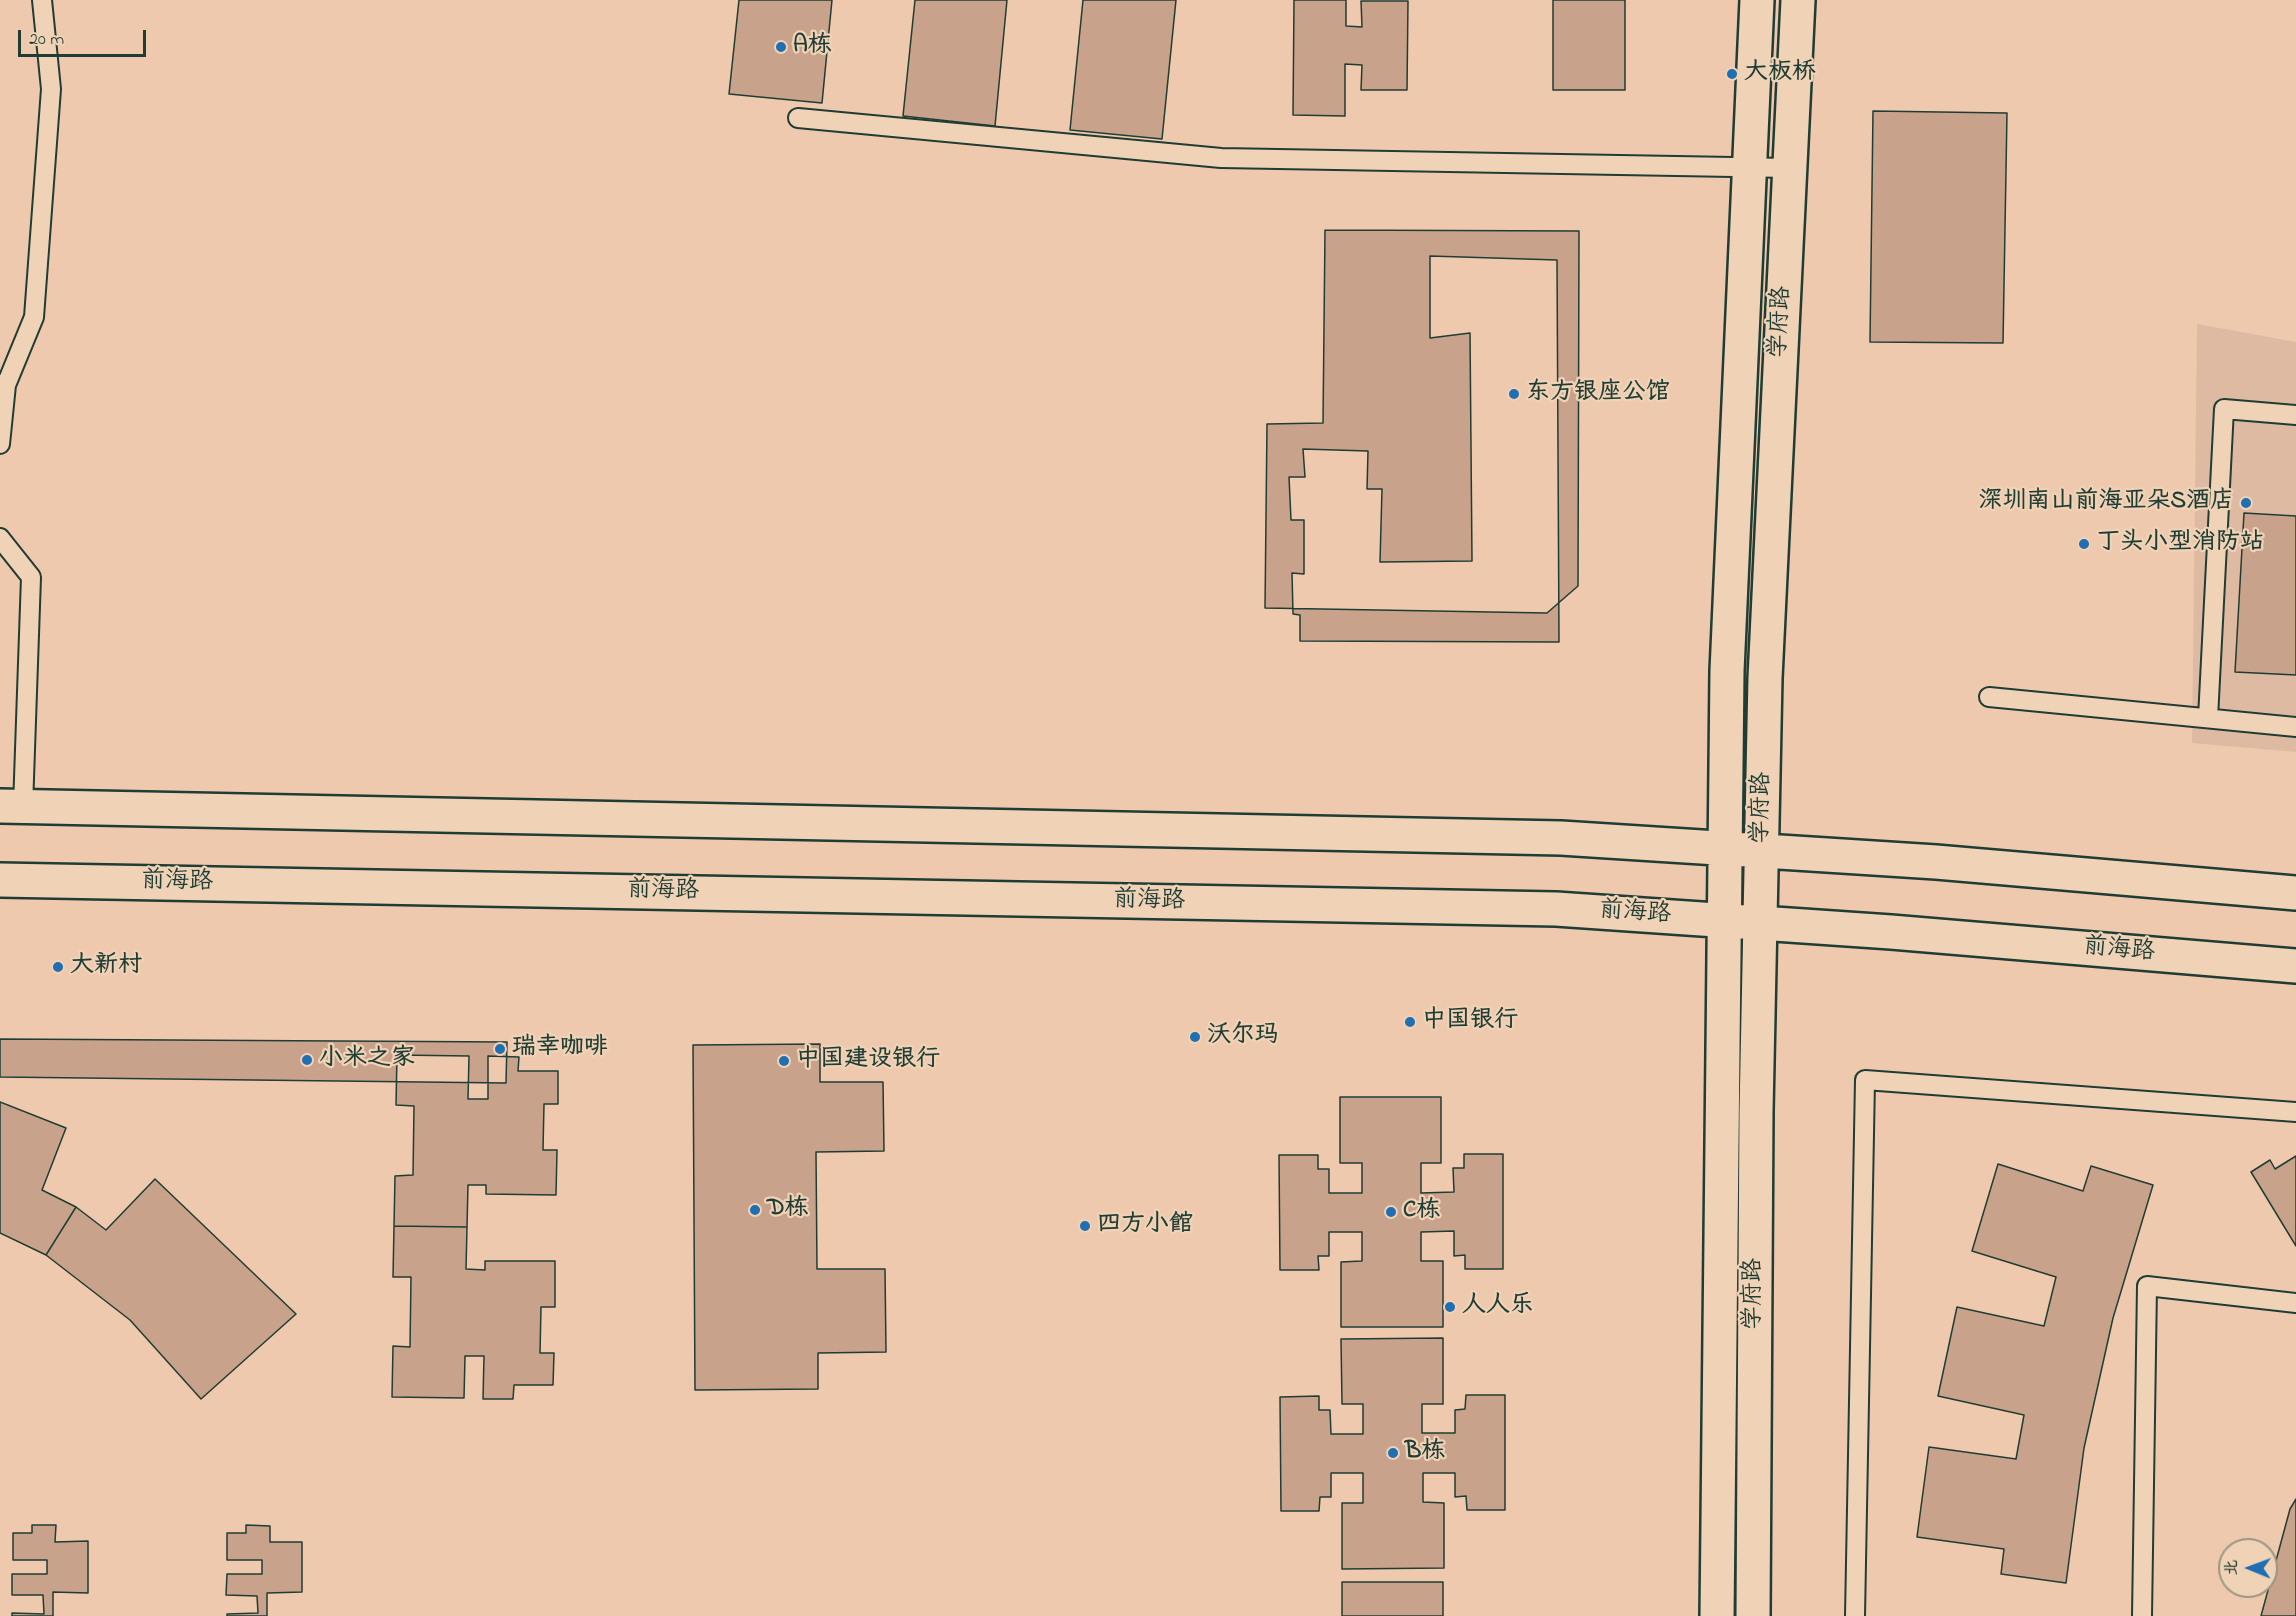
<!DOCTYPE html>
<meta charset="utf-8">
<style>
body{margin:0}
#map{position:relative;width:2296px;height:1616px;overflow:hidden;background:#eec9ae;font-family:"Indie Flower","LXGW WenKai TC",sans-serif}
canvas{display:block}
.north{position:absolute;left:2218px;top:1538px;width:60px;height:60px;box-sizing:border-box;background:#f0d2b6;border:2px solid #9c9682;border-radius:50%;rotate:271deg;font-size:16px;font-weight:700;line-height:24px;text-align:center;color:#1f3d34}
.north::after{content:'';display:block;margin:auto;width:21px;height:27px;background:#1f6fb2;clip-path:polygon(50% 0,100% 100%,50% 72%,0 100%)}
.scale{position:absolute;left:18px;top:30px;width:128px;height:27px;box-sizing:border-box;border:3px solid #1f3d34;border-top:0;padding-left:8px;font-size:18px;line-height:21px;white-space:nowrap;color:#1f3d34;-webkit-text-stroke:4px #f0d2b6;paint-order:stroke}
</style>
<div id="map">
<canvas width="2296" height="1616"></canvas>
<div class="north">北</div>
<div class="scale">20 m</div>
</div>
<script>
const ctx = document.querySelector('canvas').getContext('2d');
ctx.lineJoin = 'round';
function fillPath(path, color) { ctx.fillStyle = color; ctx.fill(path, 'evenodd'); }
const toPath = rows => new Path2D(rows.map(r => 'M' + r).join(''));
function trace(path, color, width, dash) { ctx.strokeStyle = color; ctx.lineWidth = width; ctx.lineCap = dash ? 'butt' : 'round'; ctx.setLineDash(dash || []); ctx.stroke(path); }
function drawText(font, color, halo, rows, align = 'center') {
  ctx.font = font + ' "Indie Flower","LXGW WenKai TC",sans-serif'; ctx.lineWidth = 4.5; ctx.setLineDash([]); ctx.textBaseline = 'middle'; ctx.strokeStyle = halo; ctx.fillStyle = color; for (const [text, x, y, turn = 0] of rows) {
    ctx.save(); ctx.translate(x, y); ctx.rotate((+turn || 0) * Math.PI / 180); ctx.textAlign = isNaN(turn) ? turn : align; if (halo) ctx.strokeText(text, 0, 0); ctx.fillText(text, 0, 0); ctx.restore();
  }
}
fillPath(toPath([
 [2197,324,2296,342,2296,752,2192,743]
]), '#dfbaa2');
const building = toPath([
 [739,0,832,0,822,103,729,94,739,0],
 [915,0,1007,0,995,126,903,116,915,0],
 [1083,0,1176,0,1162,139,1070,130,1083,0],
 [1294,0,1346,0,1346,26,1362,27,1361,1,1408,1,1407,90,1361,90,1362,65,1345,64,1345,116,1293,115,1294,0],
 [1553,0,1625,0,1625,90,1553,90,1553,0],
 [1873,111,2007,113,2003,343,1870,342,1873,111],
 [1325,230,1579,231,1578,586,1547,613,1265,608,1267,424,1323,423,1325,230],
 [1430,256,1557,260,1559,642,1300,641,1300,615,1293,614,1292,573,1304,574,1304,520,1291,520,1289,477,1305,477,1303,449,1368,451,1367,489,1382,489,1380,562,1472,561,1470,333,1430,338,1430,256],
 [2244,513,2296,516,2296,675,2235,672,2244,513],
 [0,1039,507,1042,506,1083,0,1077,0,1039],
 [820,1044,820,1082,883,1082,884,1151,816,1152,817,1269,885,1269,886,1352,818,1353,818,1389,695,1390,693,1045,820,1044],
 [397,1055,469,1056,468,1099,488,1099,488,1056,519,1057,518,1071,558,1071,558,1104,544,1104,543,1150,557,1150,556,1195,486,1194,486,1185,468,1185,467,1227,394,1226,395,1176,413,1175,414,1106,396,1105,397,1055],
 [1340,1097,1441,1097,1441,1163,1421,1163,1421,1193,1454,1192,1453,1168,1464,1168,1464,1154,1503,1154,1503,1269,1465,1269,1465,1255,1454,1256,1454,1231,1421,1232,1421,1261,1443,1261,1443,1327,1341,1327,1341,1262,1362,1261,1362,1232,1329,1232,1329,1256,1318,1256,1319,1270,1280,1270,1279,1155,1318,1155,1318,1169,1329,1169,1329,1193,1362,1193,1362,1163,1340,1163,1340,1097],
 [0,1102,66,1128,42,1190,76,1207,46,1255,0,1233,0,1102],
 [2296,1156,2296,1246,2251,1172,2270,1160,2275,1169,2296,1156],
 [1998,1164,2083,1191,2091,1166,2153,1185,2113,1318,2084,1448,2066,1583,2001,1574,2004,1549,1917,1537,1929,1447,2016,1459,2024,1415,1938,1396,1957,1307,2044,1326,2056,1277,1972,1251,1998,1164],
 [155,1179,296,1314,201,1399,130,1320,46,1255,76,1207,106,1230,155,1179],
 [394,1226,467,1227,466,1269,485,1270,485,1261,555,1261,555,1307,541,1307,540,1353,554,1353,553,1385,514,1385,513,1399,483,1399,484,1356,465,1356,464,1398,392,1397,393,1346,410,1347,411,1277,393,1277,394,1226],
 [1443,1338,1443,1404,1422,1404,1422,1433,1455,1433,1455,1410,1465,1409,1466,1395,1505,1395,1505,1510,1467,1510,1466,1496,1455,1497,1455,1473,1423,1473,1423,1502,1444,1503,1444,1568,1342,1569,1342,1503,1363,1503,1363,1473,1331,1473,1331,1497,1320,1497,1319,1511,1281,1511,1280,1397,1319,1396,1319,1410,1330,1410,1331,1434,1363,1434,1363,1404,1342,1404,1341,1339,1443,1338],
 [2296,1499,2296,1616,2261,1616,2290,1509,2296,1499],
 [32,1525,56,1525,55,1542,88,1541,88,1593,53,1592,53,1616,12,1616,12,1613,44,1614,43,1595,12,1595,12,1574,47,1574,47,1560,13,1560,13,1533,32,1533,32,1525],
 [246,1525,270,1526,270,1542,302,1542,302,1592,267,1593,267,1616,227,1616,227,1614,258,1613,257,1596,226,1595,227,1574,262,1574,262,1560,227,1560,227,1533,246,1533,246,1525],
 [1342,1582,1443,1582,1443,1616,1342,1616,1342,1582]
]);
fillPath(building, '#c9a28b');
trace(building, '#1f3d34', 1.5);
const service = toPath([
 [798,118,1221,158,1790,168],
 [0,384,6,385,0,444],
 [6,385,34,317,51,89,42,0],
 [0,538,31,577,23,807],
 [1989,697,2296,727],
 [2208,718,2224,409,2296,415],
 [1855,1616,1865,1080,2296,1112],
 [2142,1616,2147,1286,2296,1303]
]);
const secondary = toPath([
 [0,806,1561,838,1936,862,2296,893],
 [0,880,1556,909,1891,932,2296,966],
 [1717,1616,1727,671,1757,0],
 [1753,1616,1756,1111,1765,678,1798,0]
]);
trace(service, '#1f3d34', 22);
trace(secondary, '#1f3d34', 38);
trace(service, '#f0d2b6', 18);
trace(secondary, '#f0d2b6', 33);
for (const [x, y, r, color] of [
 [781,47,6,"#1f6fb2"],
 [1732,74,6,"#1f6fb2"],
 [1514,394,6,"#1f6fb2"],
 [2246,503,6,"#1f6fb2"],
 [2084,544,6,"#1f6fb2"],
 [58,967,6,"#1f6fb2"],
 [1410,1022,6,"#1f6fb2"],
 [1195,1037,6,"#1f6fb2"],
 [500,1049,6,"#1f6fb2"],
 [307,1060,6,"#1f6fb2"],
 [784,1061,6,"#1f6fb2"],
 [755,1210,6,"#1f6fb2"],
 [1391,1212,6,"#1f6fb2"],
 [1085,1226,6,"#1f6fb2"],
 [1450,1307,6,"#1f6fb2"],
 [1393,1453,6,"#1f6fb2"]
]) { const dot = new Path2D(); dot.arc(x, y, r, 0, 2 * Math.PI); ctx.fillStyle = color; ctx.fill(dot); trace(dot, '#f0d2b6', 2); }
drawText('bold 24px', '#1f3d34', '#f0d2b6', [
 ["A栋",793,47],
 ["大板桥",1744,74],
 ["东方银座公馆",1526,394],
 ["深圳南山前海亚朵S酒店",2234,503,"right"],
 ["丁头小型消防站",2096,544],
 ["大新村",70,967],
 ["中国银行",1422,1022],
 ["沃尔玛",1207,1037],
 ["瑞幸咖啡",512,1049],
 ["小米之家",319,1060],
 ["中国建设银行",796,1061],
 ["D栋",767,1210],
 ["C栋",1403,1212],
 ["四方小館",1097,1226],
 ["人人乐",1462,1307],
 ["B栋",1405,1453]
], 'left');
drawText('24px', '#1f3d34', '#f0d2b6', [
 ["学府路",1782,322,-87],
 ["学府路",1763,808,-89],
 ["前海路",177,883,1],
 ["前海路",663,892,1],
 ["前海路",1149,902,1],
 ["前海路",1635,914,4],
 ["前海路",2119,951,5],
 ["学府路",1755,1294,-90]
]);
</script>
